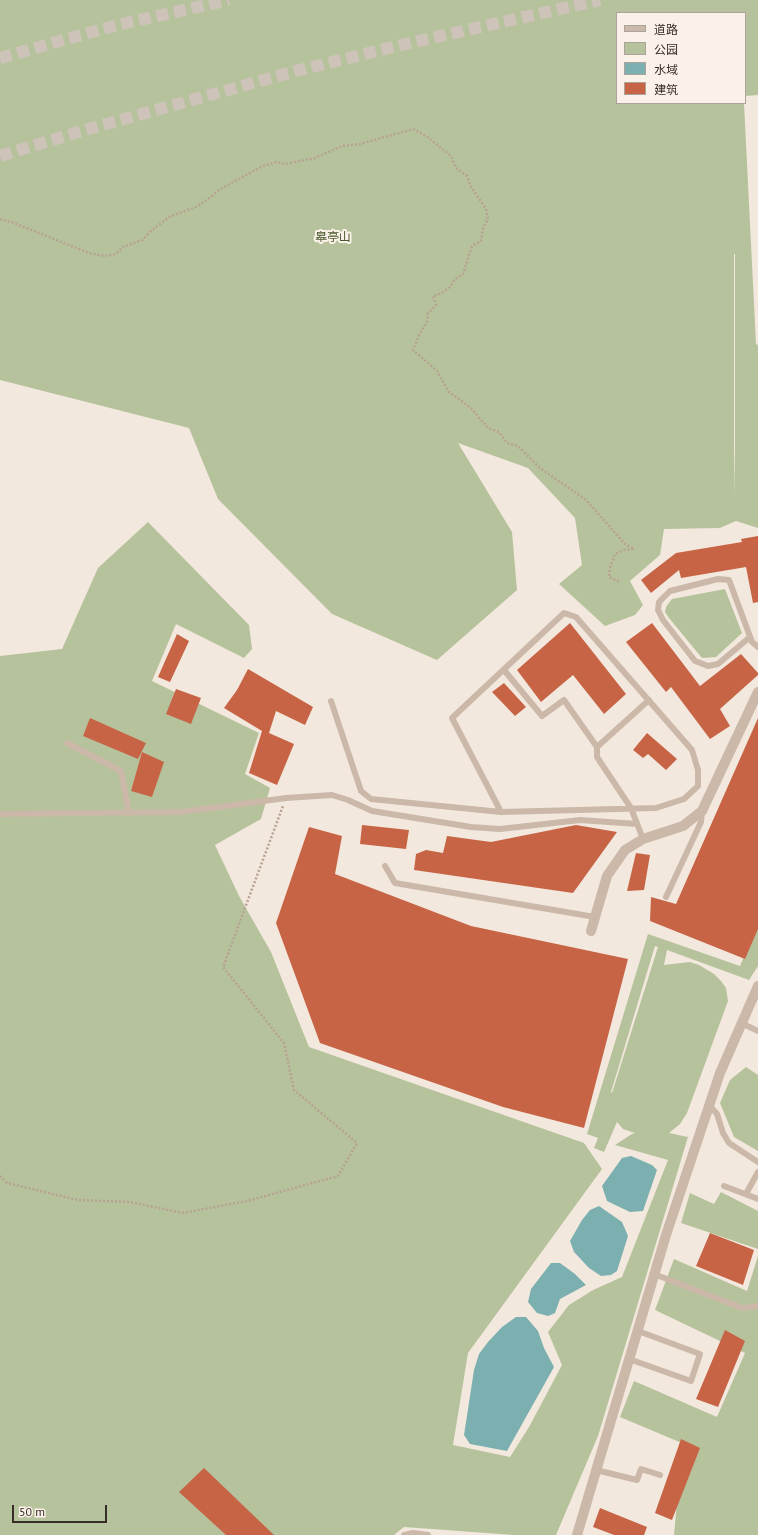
<!DOCTYPE html>
<meta charset="utf-8">
<style>
body{margin:0}
#map{position:relative;width:758px;height:1535px;overflow:hidden;background:#f3e8dd;font-family:"PT Sans","Noto Sans SC",sans-serif}
canvas{display:block}
.legend{position:absolute;left:616px;top:12px;width:130px;height:92px;box-sizing:border-box;background:#faf2e9;border:1px solid #aca39c;margin:0;padding:5px 7px;list-style:none;font-size:12px;color:#382d29}
.legend li{display:flex;align-items:center;gap:8px;height:20px}
.legend b{width:20px;border:1px solid #aca39c}
.scale{position:absolute;left:12px;top:1505px;width:95px;height:18px;box-sizing:border-box;border:2px solid #382d29;border-top:0;padding-left:5px;font-size:12px;line-height:14px;white-space:nowrap;color:#382d29;-webkit-text-stroke:3px #faf2e9;paint-order:stroke}
</style>
<div id="map">
<canvas width="758" height="1535"></canvas>
<ul class="legend">
<li><b style="height:5px;background:#cbb8a8"></b>道路</li>
<li><b style="height:11px;background:#b6c29c"></b>公园</li>
<li><b style="height:11px;background:#7bafb0"></b>水域</li>
<li><b style="height:11px;background:#c86446"></b>建筑</li>
</ul>
<div class="scale">50 m</div>
</div>
<script>
const ctx = document.querySelector('canvas').getContext('2d');
ctx.lineJoin = 'round';
function fillPath(path, color) { ctx.fillStyle = color; ctx.fill(path, 'evenodd'); }
const toPath = rows => new Path2D(rows.map(r => 'M' + r).join(''));
function trace(path, color, width, dash) { ctx.strokeStyle = color; ctx.lineWidth = width; ctx.lineCap = dash ? 'butt' : 'round'; ctx.setLineDash(dash || []); ctx.stroke(path); }
function drawText(font, color, halo, rows, align = 'center') {
  ctx.font = font + ' "PT Sans","Noto Sans SC",sans-serif'; ctx.lineWidth = 4; ctx.setLineDash([]); ctx.textBaseline = 'middle'; ctx.strokeStyle = halo; ctx.fillStyle = color; for (const [text, x, y, turn = 0] of rows) {
    ctx.save(); ctx.translate(x, y); ctx.rotate((+turn || 0) * Math.PI / 180); ctx.textAlign = isNaN(turn) ? turn : align; if (halo) ctx.strokeText(text, 0, 0); ctx.fillText(text, 0, 0); ctx.restore();
  }
}
fillPath(toPath([
 [0,0,758,0,758,95,745,96,745,13,617,13,617,103,744,103,756,344,758,345,758,528,736,521,720,528,664,529,660,555,630,581,643,605,635,615,605,626,559,584,582,565,575,518,528,468,458,443,512,532,517,590,437,660,332,614,218,499,189,428,0,380],
 [734,254,735,254,735,495,734,450],
 [148,522,249,625,252,649,244,658,176,624,152,681,259,733,245,774,270,788,261,819,215,845,239,896,271,952,309,1047,584,1143,602,1169,468,1353,453,1445,510,1457,529,1427,562,1365,548,1332,569,1305,593,1290,622,1277,668,1160,615,1145,632,1134,635,1133,623,1129,617,1122,604,1152,594,1148,598,1138,587,1134,648,934,740,966,758,924,758,966,749,980,667,950,664,965,690,962,699,965,714,974,721,981,726,988,728,1001,687,1113,680,1124,669,1133,688,1137,598,1436,556,1535,514,1535,404,1527,394,1535,0,1535,0,656,62,649,98,568],
 [655,946,658,947,612,1093,611,1092],
 [725,589,742,633,716,657,702,658,669,618,665,612,666,607,672,599],
 [746,1067,758,1075,758,1151,734,1137,720,1103,730,1080],
 [721,1192,758,1211,758,1249,681,1223,690,1193,714,1204],
 [758,1256,758,1535,674,1535,677,1502,696,1449,620,1417,634,1381,717,1417,745,1353,655,1310,674,1259,747,1291]
]), '#b6c29c');
fillPath(toPath([
 [631,1156,652,1165,657,1170,643,1211,630,1212,607,1201,602,1186,622,1158],
 [599,1206,622,1222,628,1236,617,1271,611,1275,601,1276,589,1268,574,1252,570,1241,582,1220,590,1210],
 [551,1263,560,1263,575,1274,586,1285,560,1299,555,1313,548,1316,537,1313,528,1302,531,1289],
 [516,1317,526,1317,538,1331,544,1348,554,1367,507,1451,470,1444,464,1435,474,1370,479,1354,488,1342,502,1327]
]), '#7bafb0');
fillPath(toPath([
 [758,536,758,602,753,603,746,567,681,578,679,570,651,593,641,580,676,553,742,542,741,539],
 [570,623,626,694,604,714,573,675,541,702,517,670],
 [652,623,700,686,741,654,758,673,758,675,720,709,730,726,710,739,671,687,666,692,626,642],
 [177,634,189,641,170,682,158,677],
 [248,669,313,707,305,725,276,711,269,733,294,744,277,785,249,773,262,731,224,708,237,690],
 [504,683,526,707,515,716,492,692],
 [176,689,201,698,191,724,166,714],
 [90,718,146,743,138,759,83,736],
 [758,718,758,929,745,959,650,921,651,897,676,904],
 [647,733,677,759,666,770,648,754,643,758,633,750],
 [142,752,164,762,152,797,131,791],
 [362,825,409,830,406,849,360,844],
 [576,825,617,832,573,893,414,870,416,854,426,850,443,853,447,836,491,842],
 [309,827,342,836,335,874,471,926,628,959,584,1128,503,1107,320,1043,276,923],
 [636,853,650,855,644,890,627,891],
 [710,1233,754,1250,743,1285,696,1266],
 [725,1330,745,1341,718,1407,696,1399],
 [681,1439,700,1448,672,1520,655,1513],
 [204,1468,274,1535,226,1535,179,1492],
 [600,1508,647,1527,644,1535,614,1535,593,1527]
]), '#c86446');
trace(toPath([
 [0,58,117,25,229,0],
 [0,156,92,128,296,71,401,45,600,0]
]), '#cec3b9', 12, [12, 6]);
trace(toPath([
 [0,219,14,223,89,253,105,256,116,254,123,247,142,240,151,231,169,217,196,207,211,197,219,190,233,182,263,166,276,162,285,164,315,158,342,146,360,144,413,129,426,136,451,156,456,168,467,176,470,185,486,209,488,219,483,228,481,241,472,246,463,274,455,279,450,287,442,293,433,296,436,305,428,313,427,322,419,335,413,350,437,371,449,392,471,408,488,428,499,432,507,443,518,446,540,468,586,500,625,544,634,549,624,550,615,554,610,568,609,577,620,582],
 [0,1176,7,1183,78,1200,130,1202,183,1213,247,1201,338,1176,357,1143,294,1090,284,1043,223,967,283,806]
]), '#b7a292', 2.5, [2, 2]);
trace(toPath([
 [750,637,718,664,708,666,695,661,663,620,658,610,659,602,670,591,718,579,729,580,752,642,758,647],
 [504,670,542,716,564,700,597,747],
 [331,701,361,791,371,799,501,812,656,808,684,799,698,786,698,770,692,750,576,617,564,613,452,718,501,812],
 [67,743,121,771,129,813],
 [0,814,181,812,286,798,332,795,348,800,372,811,471,827,500,829,580,820,637,824],
 [643,839,631,808,597,757,597,747,649,700],
 [385,866,395,883,595,917],
 [666,897,701,822,702,811],
 [741,1023,758,1031],
 [709,1105,717,1114,723,1133,729,1143,758,1162],
 [724,1186,758,1199],
 [746,1194,758,1172],
 [654,1274,742,1308,758,1306],
 [629,1359,691,1381,700,1354,638,1331],
 [596,1470,637,1480,641,1469,660,1475],
 [404,1535,413,1533,428,1535]
]), '#cbb8a8', 6);
trace(toPath([
 [591,931,607,876,625,850,643,839,683,826,702,811,758,692],
 [577,1535,666,1235,720,1073,758,986]
]), '#cbb8a8', 10);
drawText('12px', '#47572c', '#faf2e9', [
 ["皋亭山",333,238]
]);
</script>
